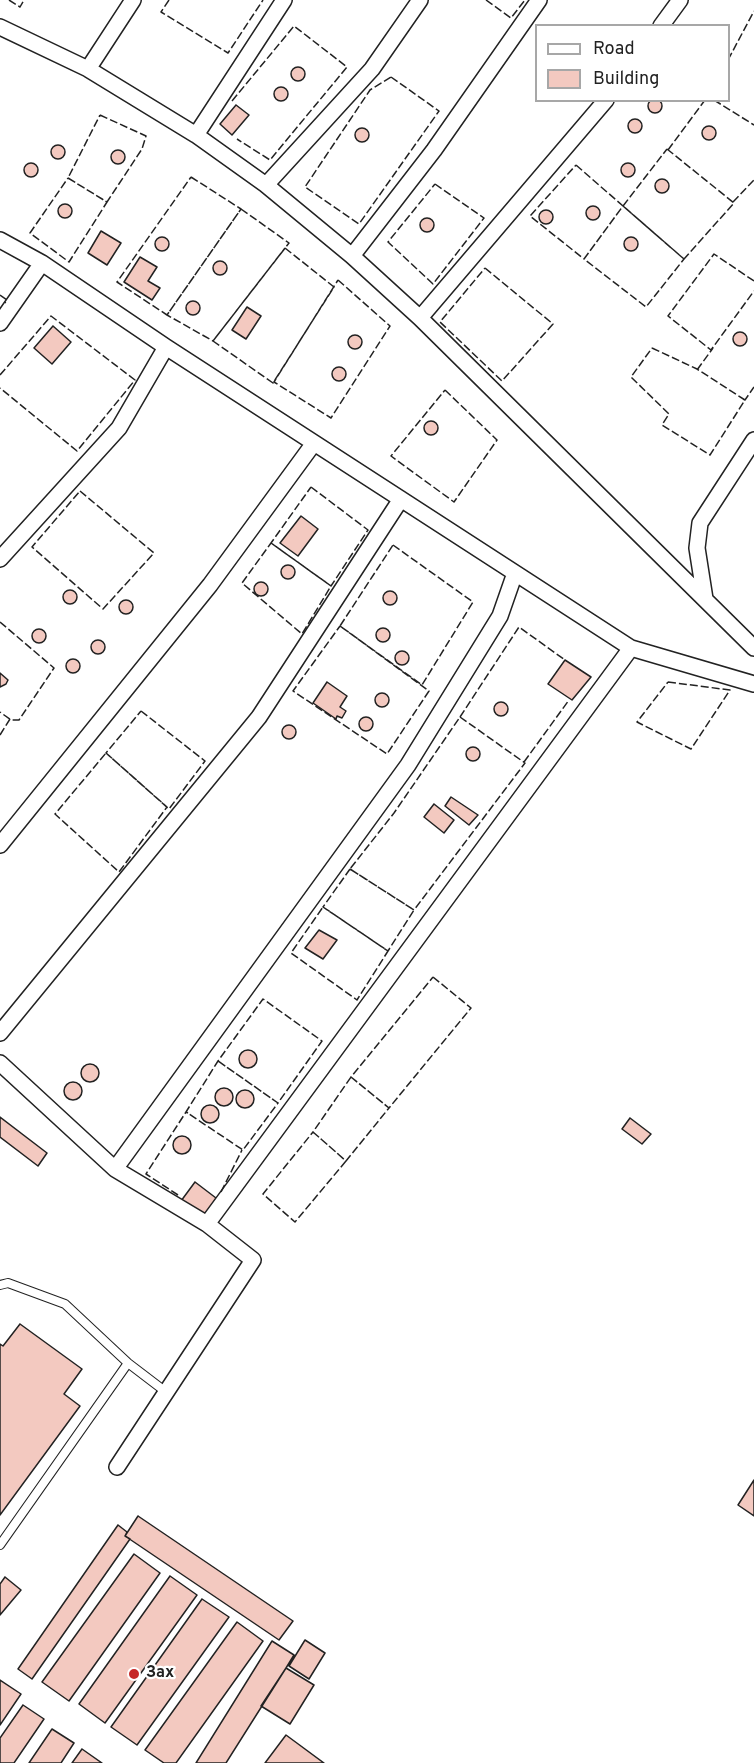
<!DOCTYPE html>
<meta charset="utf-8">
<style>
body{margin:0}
#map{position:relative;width:754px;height:1763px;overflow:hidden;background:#fff;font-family:Overpass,sans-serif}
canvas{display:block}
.legend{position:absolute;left:535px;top:24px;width:195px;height:78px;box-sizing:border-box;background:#fff;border:2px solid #a7a7a7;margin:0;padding:8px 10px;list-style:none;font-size:18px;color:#222}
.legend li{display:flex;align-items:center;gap:12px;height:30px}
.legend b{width:30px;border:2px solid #a7a7a7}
</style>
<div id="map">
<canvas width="754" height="1763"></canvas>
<ul class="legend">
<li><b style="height:8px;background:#fff"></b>Road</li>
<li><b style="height:16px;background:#f3c9c0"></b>Building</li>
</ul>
</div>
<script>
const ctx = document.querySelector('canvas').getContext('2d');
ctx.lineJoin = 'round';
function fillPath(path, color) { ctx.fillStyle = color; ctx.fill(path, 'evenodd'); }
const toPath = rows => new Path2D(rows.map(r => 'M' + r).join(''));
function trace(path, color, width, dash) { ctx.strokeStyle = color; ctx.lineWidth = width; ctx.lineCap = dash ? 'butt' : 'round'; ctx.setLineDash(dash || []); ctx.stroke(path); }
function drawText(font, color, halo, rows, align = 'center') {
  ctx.font = font + ' Overpass,sans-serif'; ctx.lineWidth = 4.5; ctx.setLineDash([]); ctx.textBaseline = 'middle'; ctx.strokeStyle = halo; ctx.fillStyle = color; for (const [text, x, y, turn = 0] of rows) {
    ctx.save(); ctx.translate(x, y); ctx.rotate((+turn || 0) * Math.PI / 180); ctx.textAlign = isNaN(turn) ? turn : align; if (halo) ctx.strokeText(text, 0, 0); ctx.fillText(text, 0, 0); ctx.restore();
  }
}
const building = toPath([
 '291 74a7 7 0 1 1 14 0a7 7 0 1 1-14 0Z',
 '274 94a7 7 0 1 1 14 0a7 7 0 1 1-14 0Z',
 '648 106a7 7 0 1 1 14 0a7 7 0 1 1-14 0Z',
 [236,105,249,115,232,135,220,124,236,105],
 '628 126a7 7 0 1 1 14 0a7 7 0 1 1-14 0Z',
 '702 133a7 7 0 1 1 14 0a7 7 0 1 1-14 0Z',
 '355 135a7 7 0 1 1 14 0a7 7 0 1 1-14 0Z',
 '51 152a7 7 0 1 1 14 0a7 7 0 1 1-14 0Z',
 '111 157a7 7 0 1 1 14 0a7 7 0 1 1-14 0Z',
 '24 170a7 7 0 1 1 14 0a7 7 0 1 1-14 0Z',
 '621 170a7 7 0 1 1 14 0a7 7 0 1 1-14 0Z',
 '655 186a7 7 0 1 1 14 0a7 7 0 1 1-14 0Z',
 '58 211a7 7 0 1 1 14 0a7 7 0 1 1-14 0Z',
 '586 213a7 7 0 1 1 14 0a7 7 0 1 1-14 0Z',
 '539 217a7 7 0 1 1 14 0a7 7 0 1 1-14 0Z',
 '420 225a7 7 0 1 1 14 0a7 7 0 1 1-14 0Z',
 [101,231,121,243,107,265,88,253,101,231],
 '155 244a7 7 0 1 1 14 0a7 7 0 1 1-14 0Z',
 '624 244a7 7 0 1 1 14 0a7 7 0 1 1-14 0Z',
 [140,257,157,267,148,281,160,288,152,300,124,282,140,257],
 '213 268a7 7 0 1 1 14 0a7 7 0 1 1-14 0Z',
 '186 308a7 7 0 1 1 14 0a7 7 0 1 1-14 0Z',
 [247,307,261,316,246,339,232,330,247,307],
 [53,326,71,342,52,364,34,348,53,326],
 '733 339a7 7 0 1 1 14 0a7 7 0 1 1-14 0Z',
 '348 342a7 7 0 1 1 14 0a7 7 0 1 1-14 0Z',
 '332 374a7 7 0 1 1 14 0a7 7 0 1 1-14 0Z',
 '424 428a7 7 0 1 1 14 0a7 7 0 1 1-14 0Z',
 [301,516,318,529,298,556,280,543,301,516],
 '281 572a7 7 0 1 1 14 0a7 7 0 1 1-14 0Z',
 '254 589a7 7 0 1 1 14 0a7 7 0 1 1-14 0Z',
 '63 597a7 7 0 1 1 14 0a7 7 0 1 1-14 0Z',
 '383 598a7 7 0 1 1 14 0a7 7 0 1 1-14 0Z',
 '119 607a7 7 0 1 1 14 0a7 7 0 1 1-14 0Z',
 '376 635a7 7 0 1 1 14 0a7 7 0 1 1-14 0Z',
 '32 636a7 7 0 1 1 14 0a7 7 0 1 1-14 0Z',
 '91 647a7 7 0 1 1 14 0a7 7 0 1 1-14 0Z',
 '395 658a7 7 0 1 1 14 0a7 7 0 1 1-14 0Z',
 '66 666a7 7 0 1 1 14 0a7 7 0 1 1-14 0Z',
 [565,660,591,677,572,700,548,684,565,660],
 [0,673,8,680,6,684,0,687,0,673],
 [327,682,347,696,340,707,346,711,342,718,337,716,336,719,313,703,327,682],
 '375 700a7 7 0 1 1 14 0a7 7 0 1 1-14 0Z',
 '494 709a7 7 0 1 1 14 0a7 7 0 1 1-14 0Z',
 '359 724a7 7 0 1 1 14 0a7 7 0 1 1-14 0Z',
 '282 732a7 7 0 1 1 14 0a7 7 0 1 1-14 0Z',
 '466 754a7 7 0 1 1 14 0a7 7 0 1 1-14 0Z',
 [451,797,478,815,469,825,445,806,451,797],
 [434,804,454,820,444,833,424,817,434,804],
 [319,930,337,940,323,959,305,948,319,930],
 '239 1059a9 9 0 1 1 18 0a9 9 0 1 1-18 0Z',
 '81 1073a9 9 0 1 1 18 0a9 9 0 1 1-18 0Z',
 '64 1091a9 9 0 1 1 18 0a9 9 0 1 1-18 0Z',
 '215 1097a9 9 0 1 1 18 0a9 9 0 1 1-18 0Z',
 '236 1099a9 9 0 1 1 18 0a9 9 0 1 1-18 0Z',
 '201 1114a9 9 0 1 1 18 0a9 9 0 1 1-18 0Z',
 [0,1117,47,1153,38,1166,0,1137,0,1117],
 [630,1118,651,1134,642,1144,622,1129,630,1118],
 '173 1145a9 9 0 1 1 18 0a9 9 0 1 1-18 0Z',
 [195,1182,216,1198,207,1215,181,1201,195,1182],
 [20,1324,82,1369,64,1394,80,1406,0,1515,0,1344,3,1346,20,1324],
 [754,1480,754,1516,738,1505,754,1480],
 [138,1516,293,1621,279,1640,125,1536,138,1516],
 [118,1525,127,1532,125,1536,130,1539,32,1679,18,1669,118,1525],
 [134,1554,160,1573,69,1701,42,1682,134,1554],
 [170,1576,197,1595,105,1723,79,1704,170,1576],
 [5,1577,21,1590,0,1615,0,1584,5,1577],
 [202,1599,229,1617,137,1745,111,1727,202,1599],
 [237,1622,263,1641,176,1763,164,1763,145,1750,237,1622],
 [305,1640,325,1653,309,1679,289,1666,305,1640],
 [272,1641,294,1655,286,1668,226,1763,196,1763,272,1641],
 [286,1668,314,1685,290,1724,261,1706,286,1668],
 [0,1680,21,1694,0,1725,0,1680],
 [23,1705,44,1719,14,1763,0,1763,0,1738,23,1705],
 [52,1729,74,1743,61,1763,29,1763,52,1729],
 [286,1735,324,1763,265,1763,286,1735],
 [82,1749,102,1763,72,1763,82,1749]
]);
fillPath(building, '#f3c9c0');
trace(building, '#222', 1.5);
const service = toPath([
 [0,1285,8,1283,65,1304,128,1363,166,1392],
 [0,1545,128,1363]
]);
const minor = toPath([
 [661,26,680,0],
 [0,27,88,69,196,135,266,185,352,256,420,318,754,648],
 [88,69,133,0],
 [196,135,284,0],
 [266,185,372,69,420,0],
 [0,240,42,263,166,347,631,648,754,684],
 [352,256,434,150,539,0],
 [420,318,606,100],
 [0,323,42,263],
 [0,559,119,428,166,347],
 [705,599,697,548,700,523,754,440],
 [0,845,210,585,314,443],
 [0,1033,259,717,401,499],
 [0,1063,115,1169,207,1224,253,1260,117,1467],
 [115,1169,408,765,500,616,515,573],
 [207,1224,631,648]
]);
trace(service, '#222', 10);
trace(minor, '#222', 18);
trace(service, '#fff', 8);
trace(minor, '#fff', 15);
trace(toPath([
 [9,0,20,7,24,0],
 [169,0,161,12,228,53,263,0],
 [486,0,511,18,525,0],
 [728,60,754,11],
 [391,77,439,111,359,224,305,187,370,90,391,77],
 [714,100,754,125],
 [232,101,294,26,347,67,270,160,237,139],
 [100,115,146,136,142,149,107,202,68,178,100,115],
 [667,149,734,203,684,259,623,206,667,149],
 [668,150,705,100],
 [576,165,623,206,584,259,530,216,576,165],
 [191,177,241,209,167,315,117,282,191,177],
 [68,178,107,202,69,262,30,233,68,178],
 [435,184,484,218,433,284,388,242,435,184],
 [733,202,754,180],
 [623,206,684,259,646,307,584,259,623,206],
 [241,209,289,243,213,341,167,315,241,209],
 [285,248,334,287,273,383,213,341,285,248],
 [485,268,553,324,502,381,440,322,485,268],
 [338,280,390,326,331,418,274,382,338,280],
 [754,281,714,254,668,316,711,350,754,291],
 [0,295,7,300,5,303],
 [652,348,697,369,745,400,710,455,662,425,669,414,631,377,652,348],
 [697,370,713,348],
 [0,375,51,316,135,380,77,451,0,388],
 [445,390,497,440,454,502,391,456,445,390],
 [743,399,745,400,754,387],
 [311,487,368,530,331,586,271,543,311,487],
 [80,491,154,553,103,609,32,547,80,491],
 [271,543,331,586,302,634,242,583,271,543],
 [393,545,473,602,422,685,340,626,393,545],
 [0,622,54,668,19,720,11,720,0,712],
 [340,626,429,691,387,754,293,691,340,626],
 [668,682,730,690,691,749,637,722,668,682],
 [141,711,205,761,169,809,106,753,141,711],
 [460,717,525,763,414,910,350,869,394,813,460,717],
 [460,717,519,627,565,660],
 [0,735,10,719],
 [106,753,167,807,119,872,55,814,106,753],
 [524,762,569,700],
 [350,869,414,910,388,951,323,907,350,869],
 [323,907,388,951,357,1000,291,953,323,907],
 [433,977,471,1008,389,1108,351,1077,433,977],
 [218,1061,278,1103,322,1041,263,999,218,1061,186,1112,243,1150,278,1103,218,1061],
 [351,1077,389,1108,346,1161,313,1132,351,1077],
 [313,1132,346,1161,295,1222,263,1194,313,1132],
 [221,1192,242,1150],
 [178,1195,146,1174,186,1112,188,1113]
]), '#222', 1.5, [8, 3]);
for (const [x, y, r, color] of [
 [134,1674,6,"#c62828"]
]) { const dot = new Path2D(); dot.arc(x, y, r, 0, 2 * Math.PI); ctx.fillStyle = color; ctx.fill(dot); trace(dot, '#fff', 2); }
drawText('bold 16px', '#222', '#fff', [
 ["Зах",146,1674]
], 'left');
</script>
